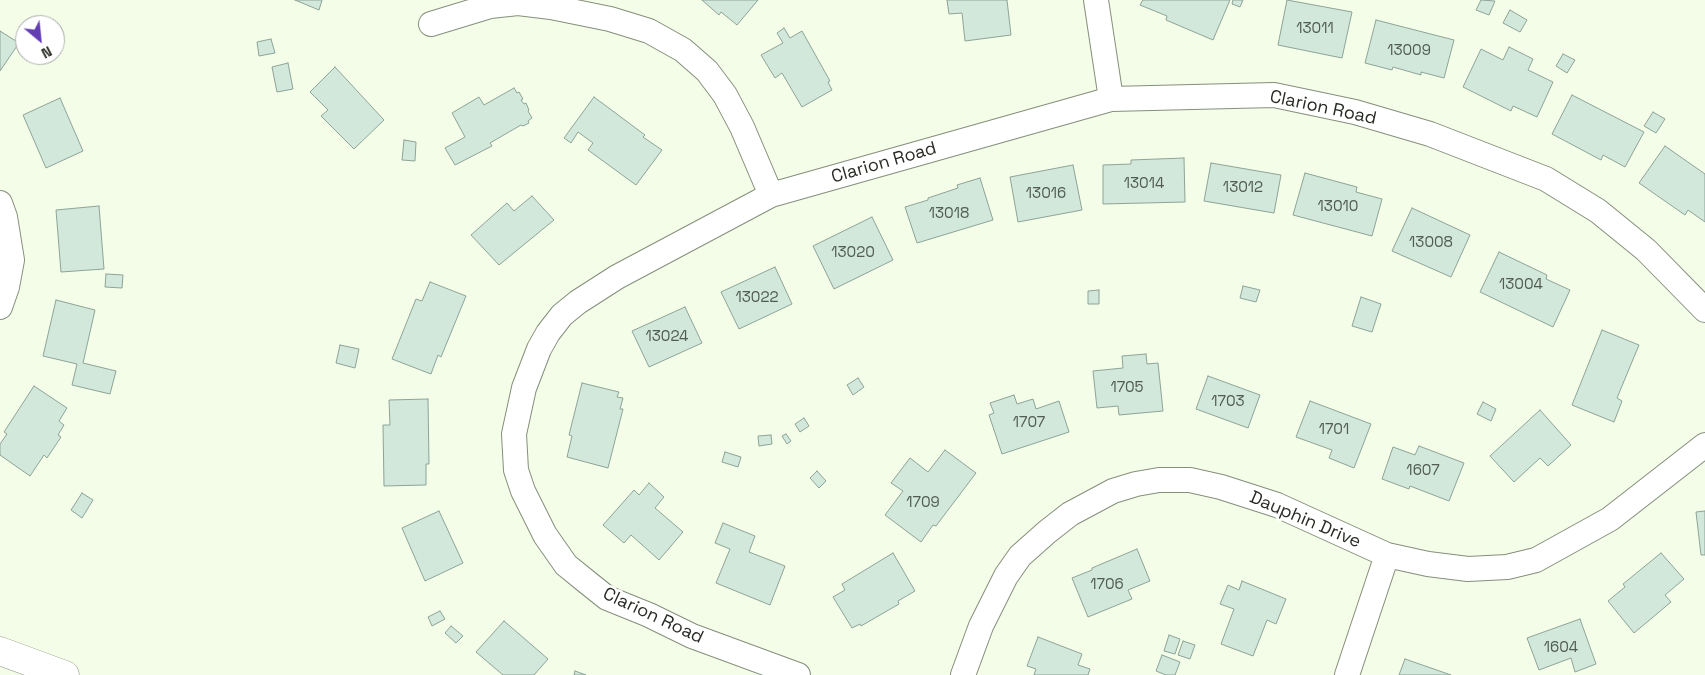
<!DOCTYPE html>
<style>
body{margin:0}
#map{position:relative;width:1705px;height:675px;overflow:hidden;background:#f3fde8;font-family:"Space Grotesk",sans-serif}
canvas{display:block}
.north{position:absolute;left:15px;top:15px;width:50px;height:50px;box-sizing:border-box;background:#fff;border:1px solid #a9aba7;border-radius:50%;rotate:152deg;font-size:14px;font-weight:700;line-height:20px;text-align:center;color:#282c24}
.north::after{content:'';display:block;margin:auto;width:18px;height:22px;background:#643cb4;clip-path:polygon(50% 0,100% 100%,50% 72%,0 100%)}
</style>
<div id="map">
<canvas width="1705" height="675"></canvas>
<div class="north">N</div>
</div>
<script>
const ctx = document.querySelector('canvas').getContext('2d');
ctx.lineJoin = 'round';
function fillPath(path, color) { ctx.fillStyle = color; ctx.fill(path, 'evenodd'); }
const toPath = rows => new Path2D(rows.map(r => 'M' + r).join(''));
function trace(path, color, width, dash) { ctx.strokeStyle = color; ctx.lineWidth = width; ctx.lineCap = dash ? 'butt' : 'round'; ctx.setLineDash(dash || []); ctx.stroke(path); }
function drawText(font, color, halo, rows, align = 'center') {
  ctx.font = font + ' "Space Grotesk",sans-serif'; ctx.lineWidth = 5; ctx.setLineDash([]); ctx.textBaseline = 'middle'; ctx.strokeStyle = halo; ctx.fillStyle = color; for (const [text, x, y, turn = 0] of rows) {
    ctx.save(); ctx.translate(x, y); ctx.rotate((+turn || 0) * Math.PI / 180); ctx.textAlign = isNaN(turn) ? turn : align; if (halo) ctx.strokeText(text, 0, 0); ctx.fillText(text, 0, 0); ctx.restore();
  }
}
const building = toPath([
 [295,0,322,0,319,10,295,0],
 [702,0,758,0,737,25,721,12,719,15,702,0],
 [947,0,1007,0,1011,35,965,41,962,13,949,14,947,0],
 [1143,0,1230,0,1213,40,1166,20,1167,16,1140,5,1143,0],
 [1233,0,1243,0,1240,7,1232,4,1233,0],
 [1287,0,1352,12,1342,58,1278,45,1287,0],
 [1481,0,1495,1,1489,15,1476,10,1481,0],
 [1510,10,1527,20,1520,32,1503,23,1510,10],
 [1376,20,1454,40,1444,78,1421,72,1421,75,1393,67,1392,70,1365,63,1376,20],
 [784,28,790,38,802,31,830,81,828,82,832,90,802,107,782,73,775,78,761,55,783,43,777,33,784,28],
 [0,31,19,43,0,71,0,31],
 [271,39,275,53,259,56,257,42,271,39],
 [1509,47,1533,59,1528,70,1553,82,1537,117,1513,106,1511,111,1463,87,1481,49,1503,60,1509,47],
 [1563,54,1575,60,1567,73,1556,66,1563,54],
 [288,63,293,89,277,92,272,67,288,63],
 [335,67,384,120,354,149,321,116,328,110,310,92,335,67],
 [514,88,517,93,519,92,523,99,521,100,524,104,526,103,529,110,528,111,532,118,528,121,529,123,523,126,521,125,490,143,492,146,455,165,445,148,465,137,452,113,479,97,484,105,514,88],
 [1572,95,1644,132,1625,167,1603,155,1601,160,1552,134,1572,95],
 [594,97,645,135,643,137,662,150,636,185,588,150,593,143,578,132,571,143,564,138,594,97],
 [60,98,83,151,46,168,23,115,60,98],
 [1653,112,1665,119,1656,133,1644,126,1653,112],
 [404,140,416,142,415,161,402,160,404,140],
 [1665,146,1705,174,1705,222,1688,210,1685,215,1639,183,1665,146],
 [1184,158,1185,202,1103,204,1103,165,1131,164,1131,160,1184,158],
 [1211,163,1281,175,1274,213,1204,201,1211,163],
 [1073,165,1082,210,1018,222,1010,177,1073,165],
 [1305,173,1357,187,1356,192,1382,199,1372,236,1293,215,1305,173],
 [980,178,993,220,917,243,905,207,928,200,928,198,958,188,957,185,980,178],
 [532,196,554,220,499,265,471,235,507,203,514,211,532,196],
 [99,206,104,269,61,272,56,210,99,206],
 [1412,208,1470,235,1451,277,1392,251,1412,208],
 [872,217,893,260,834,289,813,246,872,217],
 [1499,252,1547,275,1546,279,1570,290,1553,327,1480,292,1499,252],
 [775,267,792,304,739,329,721,292,775,267],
 [106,274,123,275,122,288,105,287,106,274],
 [430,282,466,296,441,357,438,355,431,374,392,359,416,299,422,301,430,282],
 [1243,286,1260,290,1256,302,1240,298,1243,286],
 [1099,290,1099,304,1088,304,1088,291,1099,290],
 [1361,297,1381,304,1372,332,1352,326,1361,297],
 [56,300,95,310,83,363,116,371,110,394,72,385,77,364,43,356,56,300],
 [685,307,702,343,649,367,632,331,685,307],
 [1602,330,1639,345,1617,398,1622,401,1614,422,1572,405,1602,330],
 [340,345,359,349,355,368,336,363,340,345],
 [1146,354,1147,364,1158,363,1163,411,1119,415,1118,406,1097,408,1093,371,1123,368,1122,356,1146,354],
 [1208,376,1260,395,1248,428,1196,409,1208,376],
 [858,378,864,387,853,395,847,385,858,378],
 [582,383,619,392,617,397,623,398,620,409,623,409,608,468,567,457,572,436,569,435,582,383],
 [34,386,67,408,59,421,64,425,58,435,61,437,47,458,44,455,30,476,0,455,0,444,7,434,4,432,34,386],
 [1014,395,1017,404,1033,399,1036,409,1059,401,1069,432,1002,454,989,415,994,413,990,403,1014,395],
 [428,399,429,464,426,464,426,485,384,486,383,425,390,425,389,400,428,399],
 [1310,401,1371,424,1354,468,1329,458,1332,450,1296,437,1310,401],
 [1483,402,1496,409,1491,421,1477,414,1483,402],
 [1540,410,1571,445,1548,466,1540,458,1514,482,1490,456,1540,410],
 [804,418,809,426,800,432,795,424,804,418],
 [786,434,791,441,787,444,782,436,786,434],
 [771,435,772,444,759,446,758,436,771,435],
 [1419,446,1464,463,1449,501,1410,486,1409,489,1382,479,1393,447,1415,455,1419,446],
 [945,450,976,473,936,526,933,525,921,542,885,515,903,491,891,483,910,458,928,472,945,450],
 [725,452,741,457,738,467,722,462,725,452],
 [817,471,826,481,819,488,810,478,817,471],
 [649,483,664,497,655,508,683,532,659,560,631,535,624,543,603,525,634,490,639,495,649,483],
 [82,493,93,500,82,518,71,510,82,493],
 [439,511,463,563,425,581,402,528,439,511],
 [1705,511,1705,555,1701,555,1696,512,1705,511],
 [723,523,755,536,749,552,785,566,770,605,716,583,730,549,715,543,723,523],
 [1137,549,1150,581,1128,590,1132,599,1088,617,1072,578,1092,570,1092,568,1137,549],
 [893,553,915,591,898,601,899,604,861,626,860,624,852,628,833,597,845,590,842,584,893,553],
 [1661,553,1684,579,1665,595,1671,602,1634,633,1608,601,1625,587,1623,584,1661,553],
 [1242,581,1286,599,1276,624,1267,620,1253,656,1221,644,1234,609,1220,604,1228,585,1239,590,1242,581],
 [440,611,445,619,432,626,428,617,440,611],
 [1580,619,1596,664,1575,672,1571,658,1539,670,1527,638,1580,619],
 [504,621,548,659,534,675,503,675,476,652,504,621],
 [451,626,463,636,456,643,445,633,451,626],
 [1169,635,1180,639,1175,654,1164,651,1169,635],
 [1038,637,1082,654,1078,665,1090,669,1088,675,1034,675,1036,669,1027,666,1038,637],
 [1183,641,1195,645,1190,659,1178,655,1183,641],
 [1162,655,1180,662,1175,675,1166,675,1156,671,1162,655],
 [1405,659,1451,675,1399,675,1405,659],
 [575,671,586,675,574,675,575,671]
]);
fillPath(building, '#d1e8db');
trace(building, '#8ea397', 1);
const street = toPath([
 [1096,0,1111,99],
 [431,24,490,6,518,3,551,7,610,19,649,31,683,50,707,71,725,95,742,127,771,195],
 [0,203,5,217,12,260,7,287,0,307],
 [798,675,692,636,649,615,607,598,587,582,566,565,545,535,523,491,516,470,514,434,524,388,539,349,548,333,562,315,578,302,617,277,771,195,1111,99,1274,95,1355,112,1430,134,1546,179,1598,211,1646,250,1705,310],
 [963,675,981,626,1006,576,1020,556,1047,532,1070,514,1113,491,1136,484,1159,480,1190,480,1221,487,1277,505,1387,555,1428,564,1468,569,1507,567,1536,560,1610,519,1705,445],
 [1347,675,1387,555]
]);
const secondary = toPath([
 [0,651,65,675]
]);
trace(street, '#858f7c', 26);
trace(secondary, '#858f7c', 29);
trace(street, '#fff', 24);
trace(secondary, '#fff', 28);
drawText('15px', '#525b52', null, [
 ["13011",1315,29],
 ["13009",1409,51],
 ["13014",1144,184],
 ["13012",1243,188],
 ["13016",1046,194],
 ["13010",1338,207],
 ["13018",949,214],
 ["13008",1431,243],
 ["13020",853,253],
 ["13004",1521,285],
 ["13022",757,298],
 ["13024",667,337],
 ["1705",1127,388],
 ["1703",1228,402],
 ["1707",1029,423],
 ["1701",1334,430],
 ["1607",1423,471],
 ["1709",923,503],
 ["1706",1107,585],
 ["1604",1561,648]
]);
drawText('18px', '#282c24', '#fff', [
 ["Clarion Road",1323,108,12],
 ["Clarion Road",884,163,-16],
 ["Dauphin Drive",1305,520,23],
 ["Clarion Road",653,616,25]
]);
</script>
